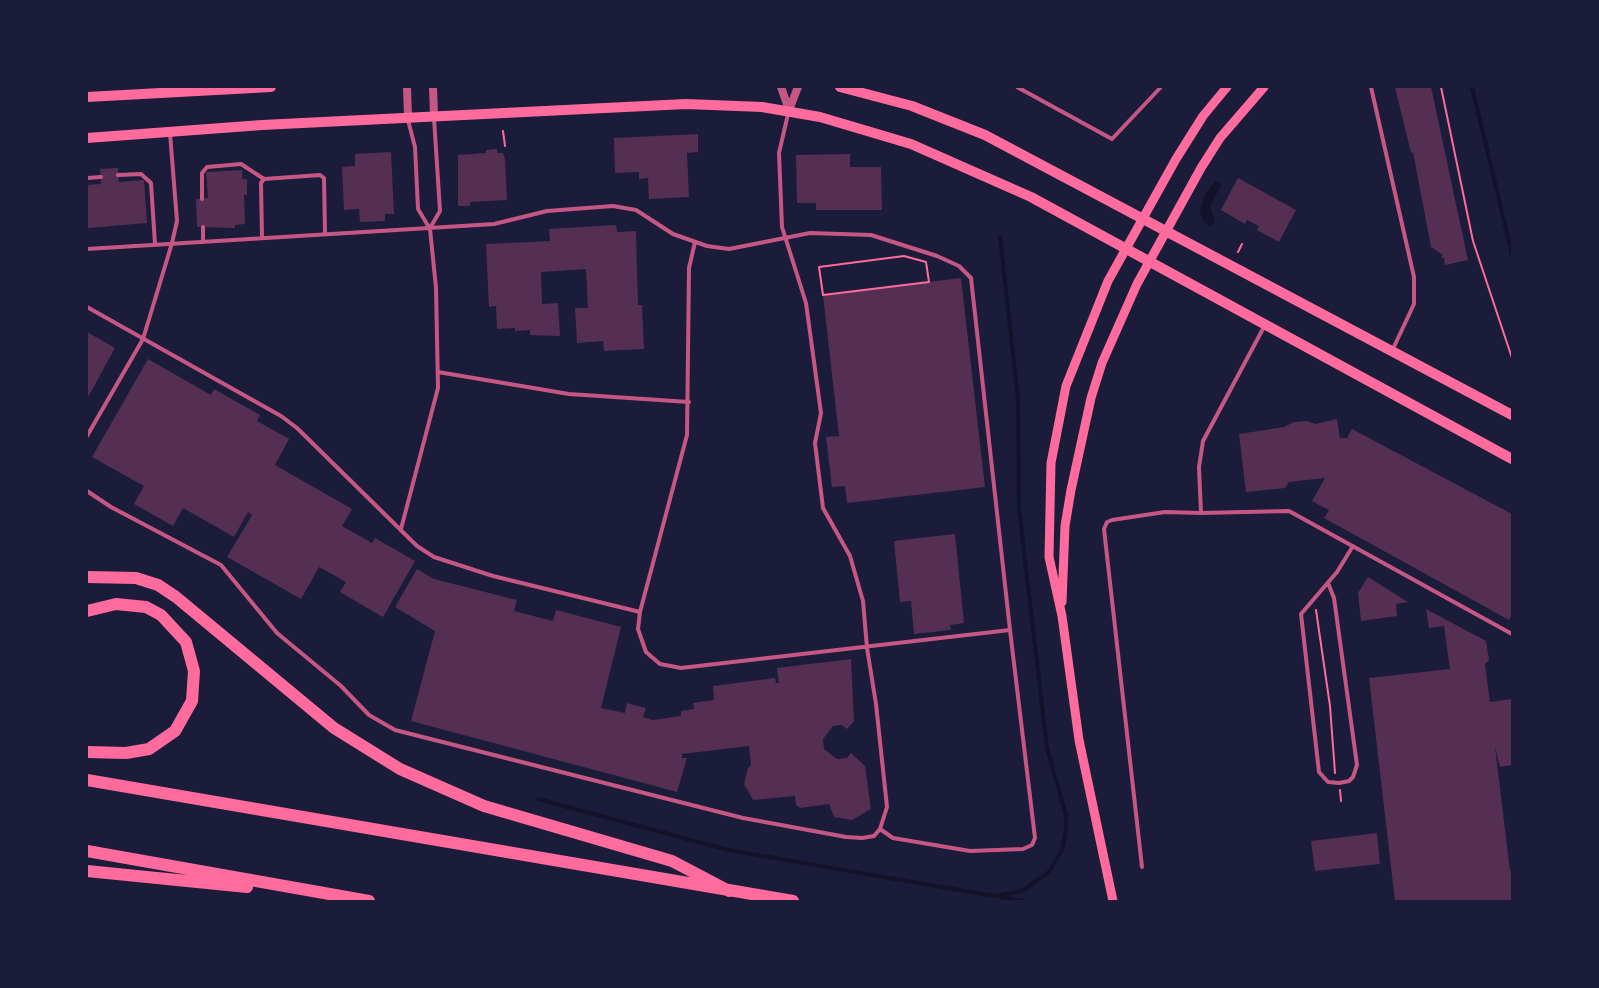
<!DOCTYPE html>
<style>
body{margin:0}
#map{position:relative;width:1599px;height:988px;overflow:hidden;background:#1b1b3a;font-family:Karla,sans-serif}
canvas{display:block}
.frame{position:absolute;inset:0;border:88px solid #1b1b3a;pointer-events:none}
</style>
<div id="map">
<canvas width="1599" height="988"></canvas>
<div class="frame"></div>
</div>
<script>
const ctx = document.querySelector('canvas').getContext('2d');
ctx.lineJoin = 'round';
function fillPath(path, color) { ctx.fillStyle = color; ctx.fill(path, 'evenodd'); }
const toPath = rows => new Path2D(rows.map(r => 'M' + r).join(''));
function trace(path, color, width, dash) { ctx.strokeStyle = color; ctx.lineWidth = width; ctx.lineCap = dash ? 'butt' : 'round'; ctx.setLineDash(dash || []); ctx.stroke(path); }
fillPath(toPath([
 [1215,181,1222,184,1210,206,1215,222,1210,227,1204,222,1200,211,1206,193]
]), '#12122b');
trace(toPath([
 [1472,87,1512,254],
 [538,799,728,850,994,896],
 [994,896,1022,891,1049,872,1062,850,1066,831,1066,815,1047,748,1019,509,1018,399,1000,237],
 [1001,897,1023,901]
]), '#12122b', 4);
fillPath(toPath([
 [1395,87,1431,87,1468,260,1445,265,1444,258,1441,258,1443,255,1431,247,1413,152,1411,153],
 [698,134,698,152,687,153,689,197,649,199,648,178,639,179,639,172,615,173,614,138],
 [497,149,497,153,503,153,505,159,507,200,470,202,470,206,458,206,458,155,486,153,486,150],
 [391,152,394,214,385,214,385,221,360,222,359,209,344,210,342,167,355,166,355,154],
 [850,154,850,167,881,167,882,210,816,210,816,203,797,203,796,155],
 [118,168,119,182,144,180,147,223,88,228,87,185,101,184,100,169],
 [242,170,242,179,247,179,247,195,244,195,245,224,235,225,235,228,197,227,196,199,208,198,206,172],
 [1238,178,1296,210,1279,242,1257,230,1259,226,1247,220,1245,224,1221,210],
 [616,225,617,232,636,231,638,305,642,305,644,349,604,351,603,341,577,343,575,308,588,308,586,269,541,272,542,304,558,303,560,336,530,335,530,330,515,331,515,328,497,329,496,306,489,307,486,244,550,241,549,229],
 [961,278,985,487,847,503,845,486,832,487,826,437,839,436,823,295],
 [87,332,115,348,87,399],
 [148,359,211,395,214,389,260,415,257,421,289,439,275,465,352,509,342,526,372,543,375,538,415,561,383,617,340,592,346,582,319,567,301,599,227,557,252,515,248,512,234,537,183,508,173,526,134,504,144,486,92,457],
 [1337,419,1340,438,1347,438,1352,429,1512,514,1512,614,1509,620,1324,518,1329,510,1312,501,1325,478,1289,482,1285,488,1246,492,1239,434,1284,427,1294,422,1307,421,1315,424],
 [955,534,964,623,950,625,951,630,914,634,911,601,900,602,894,541],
 [417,569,434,579,517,600,514,611,553,621,556,610,621,627,601,708,625,713,627,703,646,708,643,717,653,720,681,716,681,711,694,709,693,703,714,700,713,686,775,678,776,683,779,683,777,668,851,659,854,721,847,729,842,725,833,726,823,739,824,749,837,759,847,758,851,753,865,766,871,809,852,820,834,817,829,804,800,808,796,805,795,796,753,800,744,784,748,768,751,765,749,746,682,754,682,758,687,758,677,792,411,721,435,631,395,607],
 [1368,577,1408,602,1396,604,1397,616,1361,621,1358,593],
 [1426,609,1486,641,1489,660,1485,664,1490,702,1512,699,1512,765,1500,767,1495,747,1510,871,1512,871,1512,901,1395,901,1369,678,1450,669,1444,626,1429,628],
 [1377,833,1380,864,1315,871,1311,841]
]), '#542f53');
trace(toPath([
 [1441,87,1473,241,1512,358],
 [503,131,505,146],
 [1238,252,1242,244],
 [904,256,926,262,929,282,823,295,819,267,904,256],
 [1316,610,1330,706,1335,773],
 [1340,790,1341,801]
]), '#ff6b9d', 2);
trace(toPath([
 [1017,87,1112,139,1161,87],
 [1371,87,1414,277,1414,304,1392,351],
 [118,175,141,174,151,183,155,244],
 [87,178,101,177],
 [202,199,202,173,207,167,241,164,264,179],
 [203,227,203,241],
 [430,228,440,211,434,118],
 [262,238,261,183,264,179,320,175,324,178,325,233],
 [695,242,689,268,687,435,640,612,638,629,646,652,660,664,681,668,1010,630,1035,838,1032,845,1023,849,970,851,893,838,880,829],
 [87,249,494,224,547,211,613,206,636,210,673,234,707,246,729,249,810,233,871,235,937,256,959,266,971,278,1010,630],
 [87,307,281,416,297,428,417,546,434,557,493,576,640,612],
 [1265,325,1203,441,1199,467,1201,513,1289,511,1512,634],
 [438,372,569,394,689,402],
 [87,436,143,339,172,243,177,221,170,133],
 [87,491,111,507,221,565,277,633,341,686,369,715,395,730,743,818,846,837,862,838,874,836,880,829,887,807,876,704,867,648,863,601,850,556,823,508,815,443,821,413,806,303,782,227,779,153,788,114],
 [401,529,438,388,436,288,430,229,418,209,415,147,408,120],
 [1328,583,1334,598,1357,765,1353,777,1349,781,1339,783,1328,782,1319,772,1301,614,1337,572,1353,546],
 [1142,867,1104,529,1107,522,1112,520,1165,512,1201,513]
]), '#c65784', 4);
trace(toPath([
 [407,87,408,117],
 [433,87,434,116],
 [781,87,789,110],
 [789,110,798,87]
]), '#c65784', 8);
trace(toPath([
 [1062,602,1065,526,1071,490,1091,398,1102,363,1137,284,1201,168,1220,138,1264,87],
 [1113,901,1079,740,1062,616,1049,557,1051,463,1066,386,1108,281,1176,159,1203,116,1227,87]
]), '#ff6b9d', 9);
trace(toPath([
 [840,87,912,106,985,135,1512,415],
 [87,97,271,87],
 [87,138,262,125,686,104,762,107,820,117,911,144,1031,197,1512,459]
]), '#ff6b9d', 10);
trace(toPath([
 [87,577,136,578,158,585,176,597,334,728,400,769,484,806,672,861,729,891],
 [87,611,116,604,146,607,161,615,186,642,194,671,192,701,175,731,149,749,126,753,87,752],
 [87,780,793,901],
 [87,851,369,901],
 [87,871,247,887]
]), '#ff6b9d', 12);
</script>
